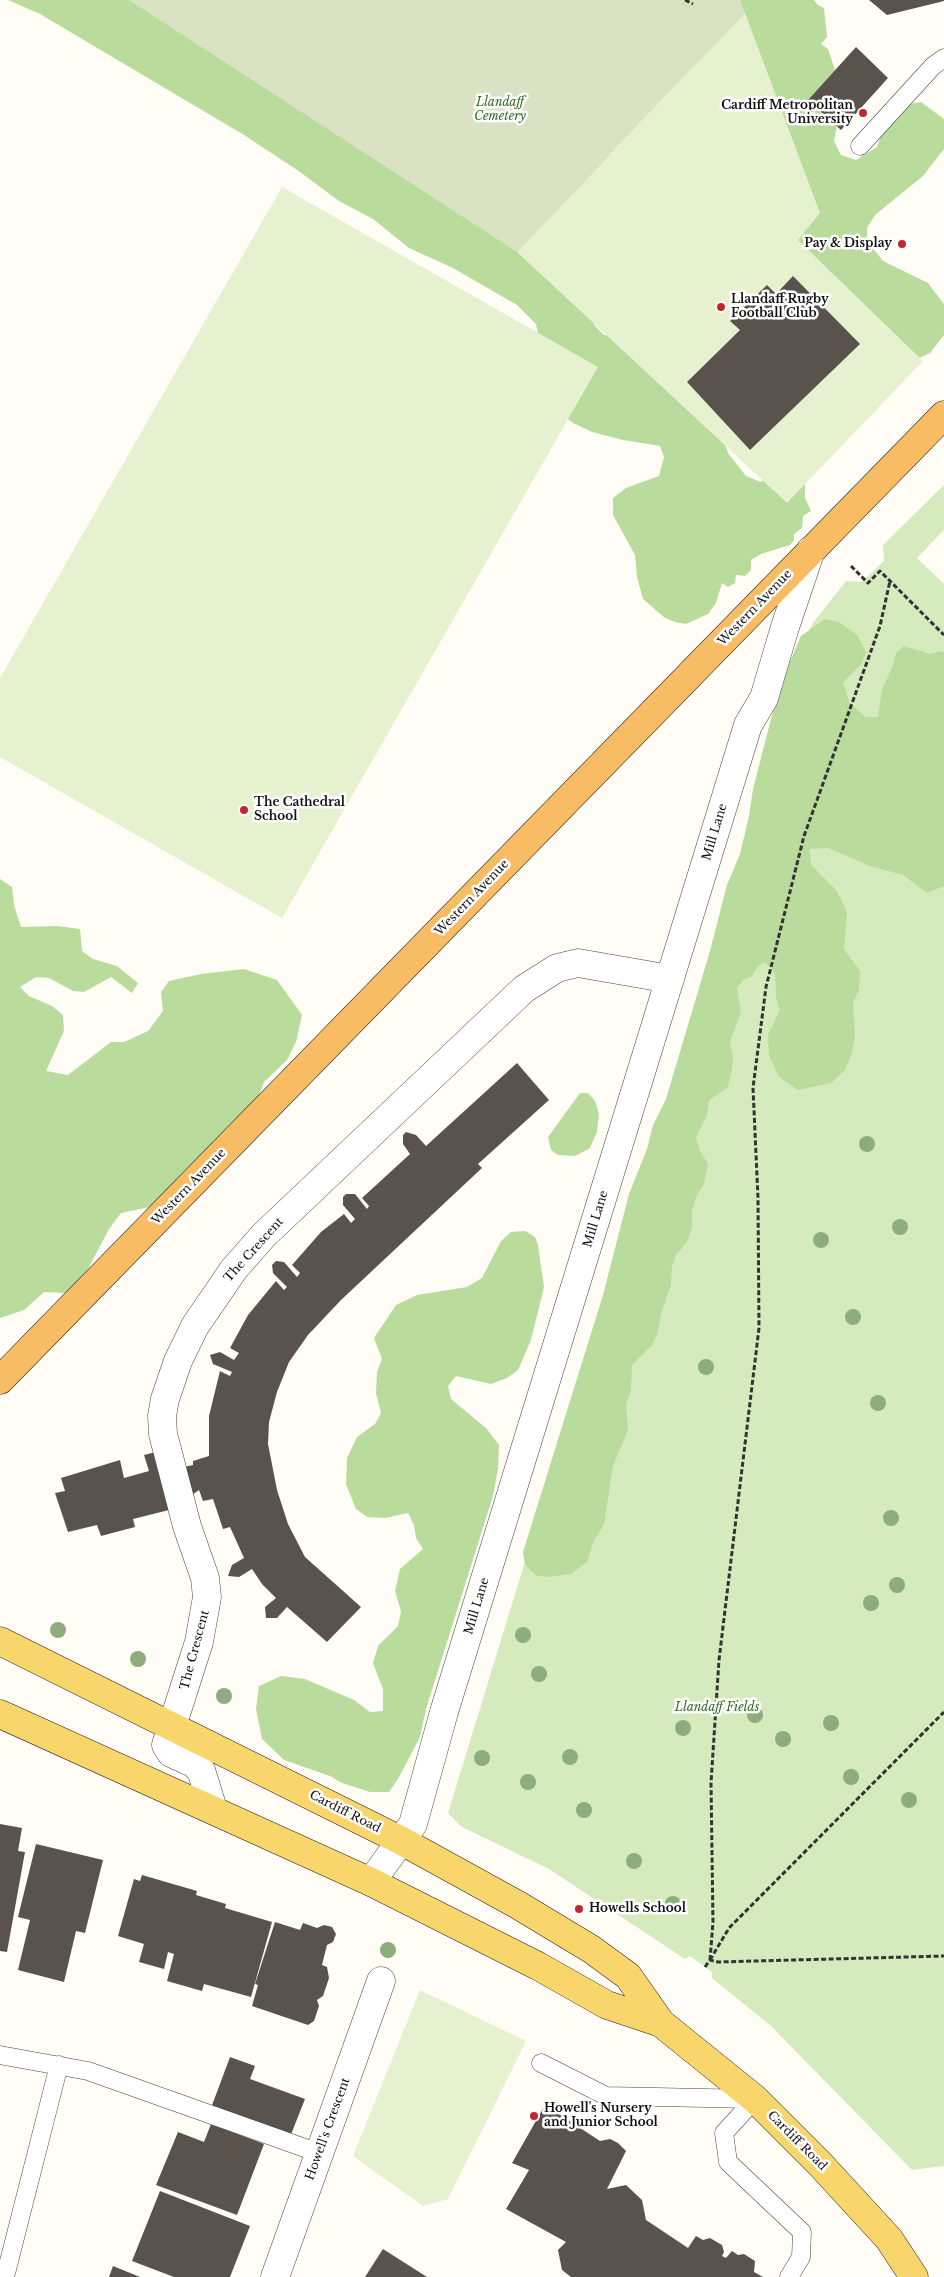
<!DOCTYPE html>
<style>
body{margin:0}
canvas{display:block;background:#fffdf5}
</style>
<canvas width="944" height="2277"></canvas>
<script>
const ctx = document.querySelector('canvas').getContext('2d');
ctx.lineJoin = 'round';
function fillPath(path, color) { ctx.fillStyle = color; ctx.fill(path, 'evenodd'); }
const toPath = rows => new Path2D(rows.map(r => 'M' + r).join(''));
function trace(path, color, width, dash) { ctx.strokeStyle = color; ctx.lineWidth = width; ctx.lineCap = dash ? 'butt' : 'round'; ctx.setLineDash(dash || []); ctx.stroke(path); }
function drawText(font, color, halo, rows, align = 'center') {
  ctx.font = font + ' "Libre Baskerville",serif'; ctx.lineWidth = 5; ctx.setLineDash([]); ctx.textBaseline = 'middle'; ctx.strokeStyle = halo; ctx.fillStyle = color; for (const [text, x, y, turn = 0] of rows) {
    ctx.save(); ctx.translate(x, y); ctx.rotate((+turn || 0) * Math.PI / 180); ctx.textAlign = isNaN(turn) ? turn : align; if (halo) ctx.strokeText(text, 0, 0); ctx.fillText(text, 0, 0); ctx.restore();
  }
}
fillPath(toPath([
 [944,485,944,530,917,558,944,584,944,2166,912,2170,771,2026,712,1978,712,1972,690,1956,685,1959,549,1869,462,1827,448,1813,703,980,802,644,813,623,846,581,861,582,868,576,884,561,883,545]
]), '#d5ebbd');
fillPath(toPath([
 [8,0,240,0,611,152,598,177,603,307,594,325,604,335,623,336,721,431,728,453,746,476,761,482,768,476,805,474,805,498,811,511,803,516,802,528,794,534,794,540,790,545,761,554,751,560,751,570,745,576,736,575,735,583,728,587,722,583,716,603,708,614,686,624,675,622,665,618,643,599,637,577,635,555,613,515,613,498,626,488,659,476,664,457,660,446,623,440,592,432,573,423,554,408,536,324,517,305,453,268,409,248,373,219,339,201,300,172,244,135,40,14],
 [697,0,814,0,818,5,824,8,827,37,821,44,828,49,835,70,808,100,837,126,834,141,841,155,856,160,877,147,885,123,903,105,921,102,944,119,944,149,923,176,875,215,867,228,867,241,883,261,928,283,944,304,944,335,930,353,908,363,883,352,685,105,694,70,696,50],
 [825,619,839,622,857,635,866,652,861,665,843,682,849,702,865,717,878,717,882,690,893,665,896,653,904,646,930,654,941,651,944,652,944,886,927,893,903,875,870,866,828,848,810,849,811,865,837,891,847,912,844,949,860,971,859,990,853,1002,855,1035,852,1053,845,1070,831,1083,798,1090,779,1077,769,1055,768,1035,780,1010,776,997,775,973,765,962,758,966,752,976,743,980,737,988,741,1012,730,1042,733,1057,731,1076,727,1088,709,1100,707,1115,696,1137,700,1151,708,1164,704,1184,696,1197,692,1211,692,1227,687,1242,676,1255,672,1266,671,1285,661,1314,658,1332,652,1345,632,1365,631,1391,626,1403,628,1430,613,1466,604,1524,593,1543,587,1562,571,1574,550,1577,537,1576,525,1565,523,1552,603,1295,629,1194,647,1149,653,1125,666,1099,710,951,727,885,740,854,749,816,753,789,780,684,801,636],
 [0,879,12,887,14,905,21,927,58,926,80,929,82,951,93,959,117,966,138,983,132,993,111,977,84,992,73,991,49,978,36,977,20,987,29,996,52,1006,63,1015,64,1031,46,1071,68,1075,111,1042,124,1042,148,1031,163,1011,161,992,169,981,201,974,244,969,277,980,302,1015,296,1042,287,1060,264,1082,254,1108,155,1206,121,1213,109,1229,88,1269,67,1293,44,1292,24,1310,0,1318],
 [580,1093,588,1093,595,1101,599,1114,597,1132,590,1148,575,1156,558,1155,551,1150,548,1137],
 [525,1231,535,1237,538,1245,544,1287,531,1340,518,1370,507,1378,491,1384,456,1376,448,1386,451,1399,486,1428,499,1445,498,1469,493,1496,426,1709,420,1737,398,1779,389,1792,370,1792,342,1783,330,1776,284,1760,262,1739,256,1709,259,1686,281,1676,305,1679,354,1700,370,1712,383,1711,383,1689,373,1663,378,1646,398,1626,401,1611,395,1591,400,1569,423,1549,416,1538,414,1525,408,1513,385,1518,367,1517,356,1509,346,1484,347,1458,357,1437,375,1424,381,1413,376,1393,377,1372,382,1359,374,1338,396,1305,417,1295,467,1287,482,1278,501,1241,511,1232]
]), '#b9dc9c');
fillPath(toPath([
 [129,0,740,0,745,13,517,252]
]), '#d9e3c4');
fillPath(toPath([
 [745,13,820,213,798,240,923,361,787,503,517,252],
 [282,187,598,367,282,918,0,757,0,678],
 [420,1990,526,2041,448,2199,423,2206,353,2156]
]), '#e6f2cf');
fillPath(toPath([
 [869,0,944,0,944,1,887,15],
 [856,47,888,78,841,130,808,100],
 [793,276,860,344,750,450,687,382,740,330,730,321,767,285,776,294],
 [517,1063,549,1100,478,1164,482,1168,341,1300,308,1335,289,1362,277,1392,269,1422,268,1444,277,1490,288,1524,305,1557,361,1607,327,1642,287,1607,277,1618,266,1618,265,1607,276,1598,262,1584,252,1569,239,1577,228,1576,232,1565,244,1558,230,1527,223,1529,213,1499,203,1501,199,1490,192,1495,193,1504,133,1519,135,1527,101,1536,97,1525,68,1532,55,1493,65,1491,61,1478,120,1460,124,1478,149,1471,144,1455,180,1446,184,1467,193,1465,193,1461,209,1456,209,1416,220,1371,230,1376,232,1372,213,1364,210,1355,220,1352,234,1360,239,1353,230,1348,248,1315,276,1281,284,1290,287,1287,273,1273,272,1265,276,1261,284,1262,297,1277,300,1273,292,1265,321,1232,344,1214,351,1223,355,1219,343,1205,343,1197,346,1194,355,1194,367,1209,369,1206,362,1198,410,1154,403,1144,403,1135,406,1132,416,1135,426,1146],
 [0,1824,22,1828,18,1851,25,1852,7,1952,0,1951],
 [36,1844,103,1860,85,1933,76,1931,64,1982,18,1970,30,1920,18,1917],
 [142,1875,197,1891,196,1895,226,1904,225,1908,272,1922,251,1997,204,1984,202,1991,167,1981,174,1954,168,1952,164,1969,139,1962,144,1944,118,1936,134,1879,140,1881],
 [275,1922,300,1930,303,1923,317,1928,324,1925,332,1927,336,1934,333,1942,327,1945,322,1965,327,1967,329,1978,323,1996,317,2000,319,2006,314,2021,308,2025,252,2006,258,1985,255,1984],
 [230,2057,255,2066,250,2079,305,2099,290,2137,211,2108],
 [545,2105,600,2141,610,2139,618,2143,626,2151,607,2189,626,2185,642,2200,646,2220,688,2248,696,2236,703,2240,710,2238,722,2245,724,2252,722,2256,726,2258,732,2251,738,2255,744,2254,755,2261,754,2272,763,2277,571,2277,562,2270,558,2250,566,2242,506,2209,529,2170,512,2163],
 [211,2124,264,2144,237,2215,156,2185,178,2132,204,2142],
 [160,2191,250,2226,230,2277,174,2277,132,2261],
 [383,2249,427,2277,365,2277],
 [113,2266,140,2277,109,2277]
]), '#5a524d');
const service = toPath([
 [860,146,933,66,944,58],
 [0,2055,88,2071,319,2153],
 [541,2063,606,2096,755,2099],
 [755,2099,724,2133,728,2162,802,2232,801,2257,789,2277],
 [5,2277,59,2065]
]);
const minor = toPath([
 [213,1809,201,1770,193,1763,171,1753,166,1745,199,1642,207,1597,205,1578,187,1526,163,1434,162,1416,165,1399,178,1361,195,1326,234,1269,264,1235,524,989,557,968,578,963,670,979],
 [371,1882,413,1824,444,1712,748,725,764,698,785,627,811,550],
 [275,2277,381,1981]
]);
const primary = toPath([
 [0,1641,400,1840,518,1905,591,1949,628,1976,661,2023,755,2099,820,2164,889,2239,914,2277],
 [0,1714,371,1882,538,1966,607,2005,661,2023]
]);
const trunk = toPath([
 [0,1380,944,415]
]);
trace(service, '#444', 19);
trace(minor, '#444', 29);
trace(primary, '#222', 29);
trace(trunk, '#222', 29);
trace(toPath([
 [685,0,693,4],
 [851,566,868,583,880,571,944,635],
 [710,1960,713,1922,711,1783,719,1660,759,1328,758,1198,753,1088,766,987,804,836,880,626,890,581],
 [710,1960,729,1928,944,1712],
 [705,1967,710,1960,718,1962,944,1956]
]), '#333', 3, [5, 2.5]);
trace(service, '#fff', 18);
trace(minor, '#fff', 28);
trace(primary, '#f9d66b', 28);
trace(trunk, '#f7bc64', 28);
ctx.fillStyle = '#8dad7f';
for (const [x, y] of [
 [867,1144],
 [900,1227],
 [821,1240],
 [853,1317],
 [706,1367],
 [878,1403],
 [891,1518],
 [897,1585],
 [871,1603],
 [58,1630],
 [523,1635],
 [138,1659],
 [539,1674],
 [224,1696],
 [755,1715],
 [831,1723],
 [683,1728],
 [783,1739],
 [570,1757],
 [482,1758],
 [851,1777],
 [528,1782],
 [909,1800],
 [584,1810],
 [634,1861],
 [673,1904],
 [388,1950]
]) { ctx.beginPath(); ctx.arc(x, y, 8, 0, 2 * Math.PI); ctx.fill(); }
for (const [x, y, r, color] of [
 [863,113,5,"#c4262e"],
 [902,244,5,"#c4262e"],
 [721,307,5,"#c4262e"],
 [244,810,5,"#c4262e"],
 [579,1909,5,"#c4262e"],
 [534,2116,5,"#c4262e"]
]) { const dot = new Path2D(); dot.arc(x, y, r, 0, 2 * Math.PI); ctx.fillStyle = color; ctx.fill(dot); trace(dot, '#fff', 2); }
drawText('italic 12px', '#2f6b1f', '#fff', [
 ["Llandaff",500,103],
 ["Cemetery",500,117],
 ["Llandaff Fields",717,1708]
]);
drawText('bold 12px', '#111', '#fff', [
 ["Cardiff Metropolitan",853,106,"right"],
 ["University",853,120,"right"],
 ["Pay & Display",892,244,"right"],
 ["Llandaff Rugby",731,300],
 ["Football Club",731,314],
 ["The Cathedral",254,803],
 ["School",254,817],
 ["Howells School",589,1909],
 ["Howell's Nursery",544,2109],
 ["and Junior School",544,2123]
], 'left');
drawText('12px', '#111', '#fff', [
 ["Western Avenue",755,608,-46],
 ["Mill Lane",715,832,-73],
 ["Western Avenue",472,898,-46],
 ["Western Avenue",189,1187,-46],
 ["Mill Lane",596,1219,-73],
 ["The Crescent",254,1250,-48],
 ["Mill Lane",477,1606,-73],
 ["The Crescent",195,1650,-75],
 ["Cardiff Road",345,1812,27],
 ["Howell's Crescent",328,2129,-70],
 ["Cardiff Road",797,2141,45]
]);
</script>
